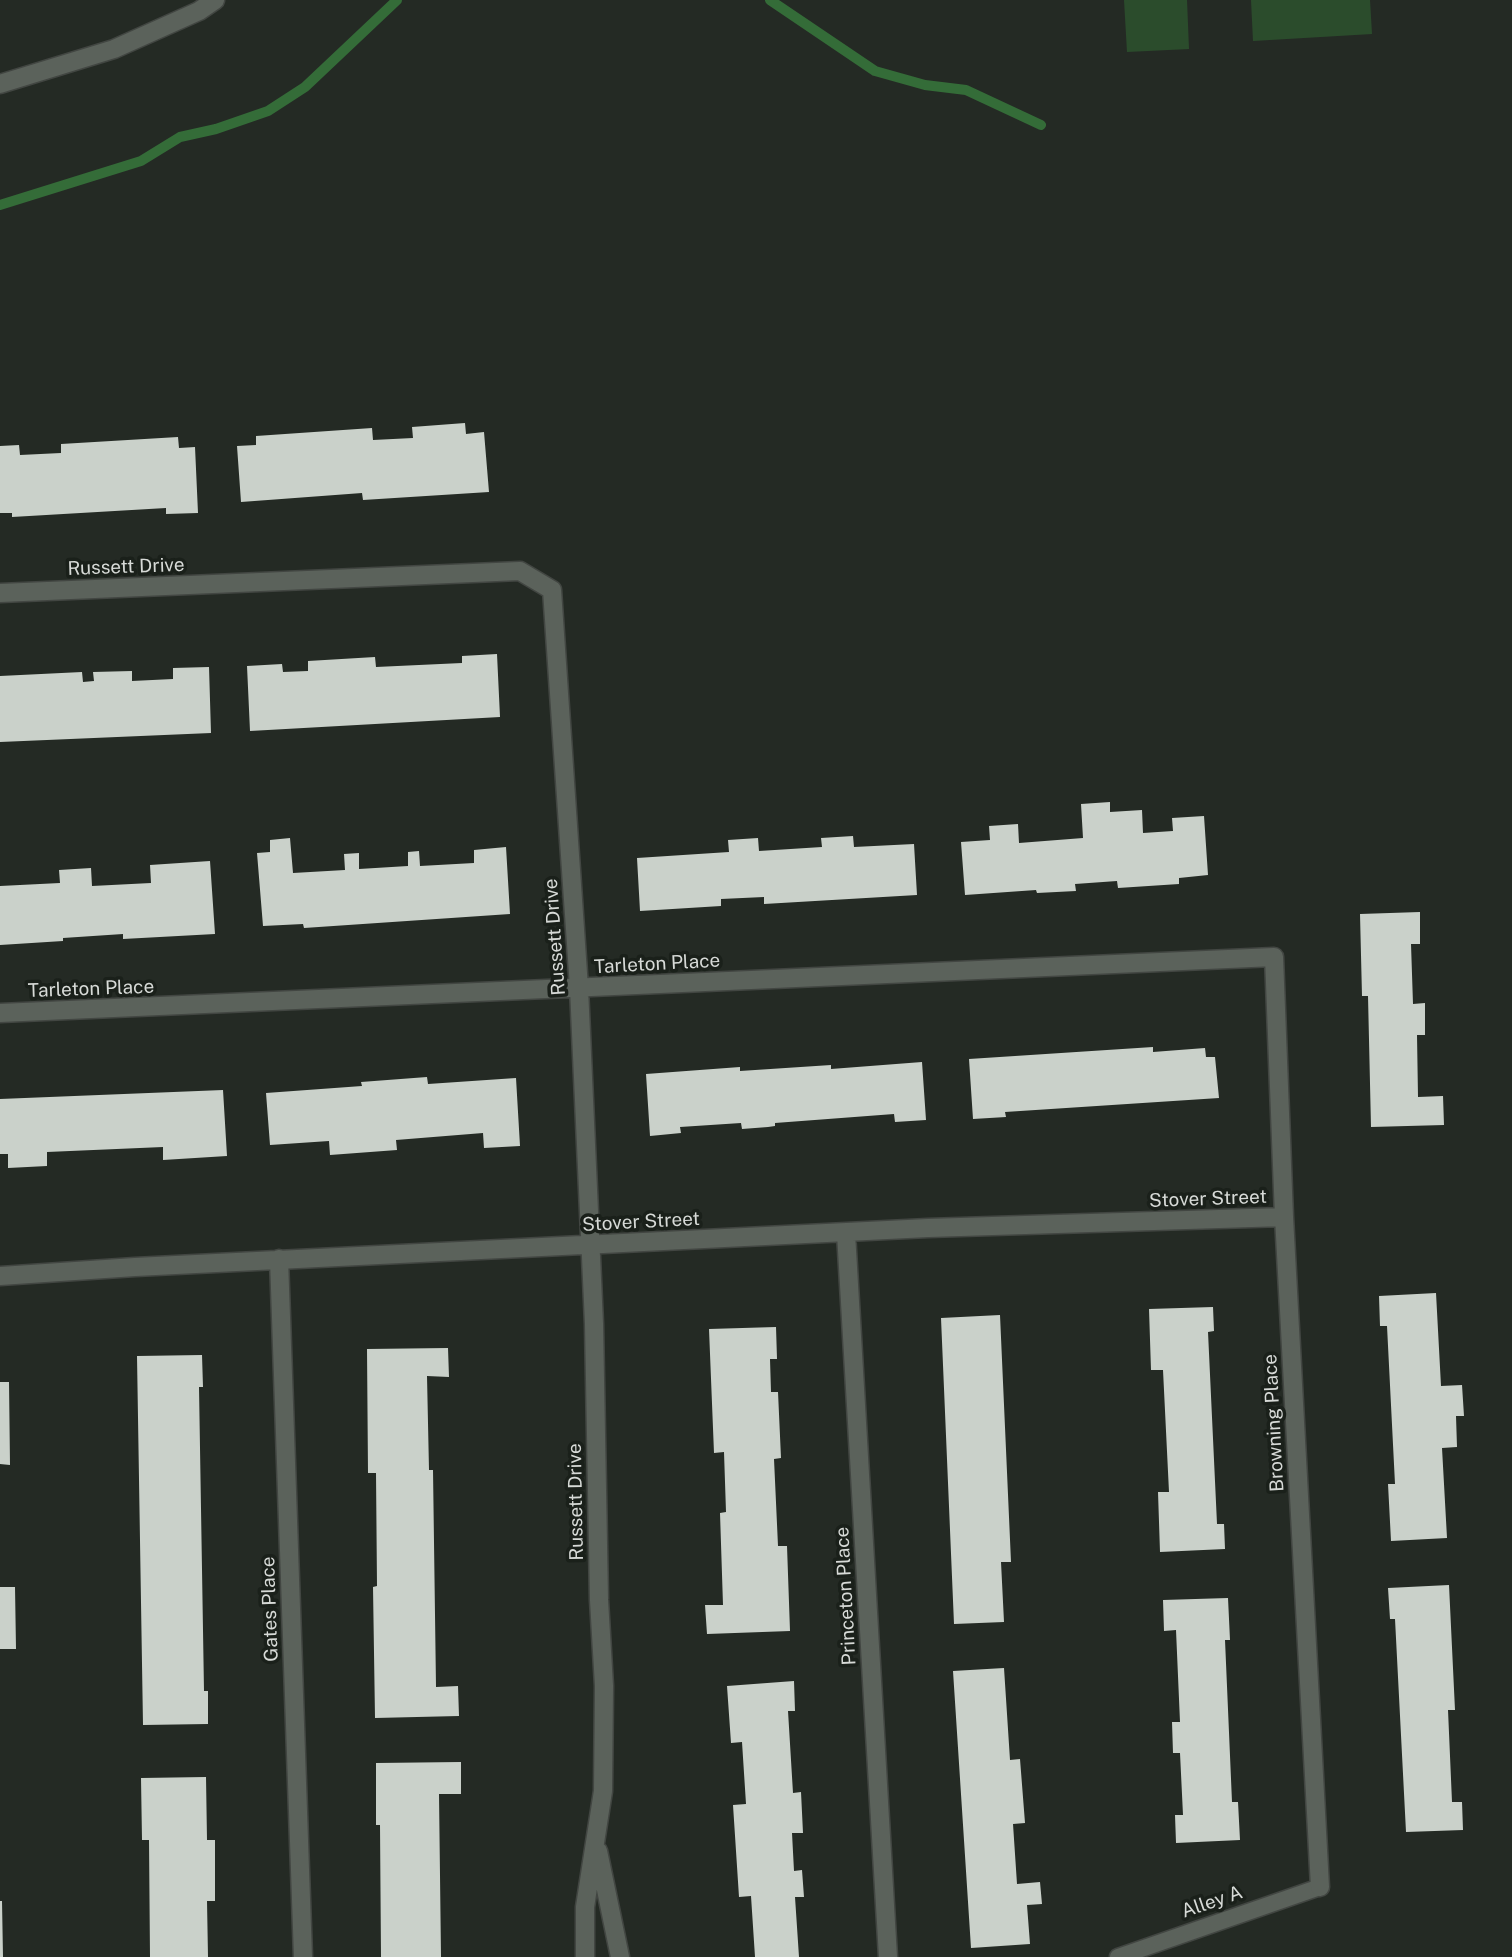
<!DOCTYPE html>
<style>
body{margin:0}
canvas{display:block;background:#242a24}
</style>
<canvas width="1512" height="1957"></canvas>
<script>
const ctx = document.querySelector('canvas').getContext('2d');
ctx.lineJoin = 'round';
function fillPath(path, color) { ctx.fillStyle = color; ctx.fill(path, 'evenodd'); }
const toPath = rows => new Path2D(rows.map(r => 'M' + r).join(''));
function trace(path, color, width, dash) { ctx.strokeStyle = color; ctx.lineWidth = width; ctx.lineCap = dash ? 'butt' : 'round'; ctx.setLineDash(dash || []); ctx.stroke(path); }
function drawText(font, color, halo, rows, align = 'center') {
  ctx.font = font + ' "Public Sans",sans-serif'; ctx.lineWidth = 7; ctx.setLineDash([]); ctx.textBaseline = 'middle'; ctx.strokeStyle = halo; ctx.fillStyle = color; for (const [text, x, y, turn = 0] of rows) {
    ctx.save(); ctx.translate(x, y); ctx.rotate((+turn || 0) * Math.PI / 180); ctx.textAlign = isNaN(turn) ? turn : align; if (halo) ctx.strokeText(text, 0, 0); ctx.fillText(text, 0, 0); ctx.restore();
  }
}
fillPath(toPath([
 [1124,0,1187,0,1189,49,1127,52],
 [1251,0,1370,0,1372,34,1253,41]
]), '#2b4c2c');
trace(toPath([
 [770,0,875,71,925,85,966,90,1041,125],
 [0,205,141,161,180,137,216,129,268,111,305,87,397,0]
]), '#346c38', 10);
fillPath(toPath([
 [465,423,466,434,484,432,489,492,363,500,362,493,241,502,237,446,256,445,256,436,372,428,373,440,413,438,412,427],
 [178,437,179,448,195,447,198,513,166,514,166,508,12,517,12,513,0,513,0,446,19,445,20,455,61,453,61,444],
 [497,654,500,717,250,731,247,666,282,664,283,672,308,671,308,661,375,657,376,667,462,663,462,656],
 [209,667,211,733,0,742,0,676,82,672,83,682,94,681,93,672,132,671,132,681,173,679,173,668],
 [1110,802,1110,812,1142,810,1143,833,1173,831,1172,818,1204,816,1208,875,1179,878,1179,884,1118,888,1117,881,1075,884,1076,891,1037,893,1036,890,965,895,961,842,990,840,989,826,1018,824,1019,843,1083,838,1081,804],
 [853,836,854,847,914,844,917,895,764,904,764,897,721,899,721,906,640,911,637,858,729,852,728,840,758,838,759,851,822,847,821,838],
 [290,838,293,873,345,870,344,854,359,853,359,869,408,866,408,852,419,851,420,866,474,863,474,850,506,847,510,914,304,928,303,924,263,926,257,853,270,852,270,840],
 [210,861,215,934,123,939,123,934,63,938,63,941,0,945,0,886,60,883,59,870,91,868,92,886,151,883,150,865],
 [1420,912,1420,944,1411,944,1413,1004,1425,1003,1425,1035,1417,1035,1418,1097,1443,1096,1444,1125,1371,1127,1368,996,1362,996,1360,914],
 [1153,1047,1153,1052,1205,1048,1206,1057,1215,1057,1219,1098,1005,1112,1006,1117,973,1119,969,1059],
 [922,1062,926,1120,895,1122,894,1114,775,1123,775,1126,768,1127,742,1129,741,1123,680,1127,681,1133,650,1136,646,1074,740,1067,740,1071,831,1065,831,1069],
 [427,1077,428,1084,516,1078,520,1146,484,1148,483,1133,396,1140,397,1150,330,1155,329,1141,270,1145,266,1093,362,1086,361,1082],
 [223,1090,227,1156,163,1160,163,1147,47,1152,47,1166,8,1168,8,1154,0,1154,0,1099],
 [1436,1293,1441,1386,1462,1385,1464,1416,1456,1416,1457,1447,1442,1448,1447,1538,1391,1541,1388,1484,1395,1484,1387,1326,1380,1326,1379,1296],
 [1213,1307,1214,1331,1208,1332,1217,1524,1224,1524,1225,1549,1160,1552,1158,1492,1169,1492,1163,1370,1151,1370,1149,1309],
 [1000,1315,1011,1562,1001,1562,1004,1622,954,1624,941,1318],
 [776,1327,777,1359,770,1359,771,1392,778,1392,781,1458,774,1459,778,1546,787,1546,790,1631,707,1634,705,1605,723,1605,720,1513,726,1512,724,1452,714,1453,709,1329],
 [448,1348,449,1377,427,1376,429,1470,433,1470,436,1687,458,1686,459,1716,375,1718,373,1587,377,1586,376,1473,368,1473,367,1349],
 [202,1355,203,1387,199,1387,204,1691,208,1691,208,1724,143,1725,137,1356],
 [0,1382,9,1382,10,1465,0,1464],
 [1449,1585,1455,1710,1448,1710,1452,1802,1462,1802,1463,1830,1406,1832,1395,1619,1390,1619,1388,1588],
 [0,1587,15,1587,16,1649,0,1649],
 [1228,1598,1230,1640,1225,1640,1232,1802,1238,1802,1240,1840,1176,1843,1175,1815,1183,1815,1180,1753,1173,1753,1172,1722,1180,1722,1176,1630,1164,1631,1163,1600],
 [1004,1668,1010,1760,1020,1759,1025,1823,1013,1824,1017,1884,1040,1882,1042,1904,1027,1905,1030,1944,971,1948,953,1671],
 [794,1681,795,1711,788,1711,793,1793,801,1792,803,1833,792,1833,794,1871,802,1870,804,1897,795,1897,799,1957,755,1957,751,1896,739,1897,733,1805,746,1804,742,1742,731,1743,727,1686],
 [461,1762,461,1794,439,1794,441,1957,381,1957,380,1825,376,1825,376,1763],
 [206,1777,207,1840,215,1840,215,1901,207,1901,208,1957,150,1957,149,1840,142,1840,141,1778],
 [0,1901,2,1901,3,1957,0,1957]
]), '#cad1ca');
const lane = toPath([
 [1118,1957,1320,1887]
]);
const street = toPath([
 [0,84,114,49,199,11,215,0],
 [0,593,520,571,552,590,579,988,594,1324,599,1600,604,1686,603,1791,585,1907,585,1957],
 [0,1013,1274,957,1284,1217,1320,1887],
 [846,1233,888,1957],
 [279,1259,303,1957],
 [0,1276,135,1267,928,1228,1284,1217],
 [598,1851,620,1957]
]);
trace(lane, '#424642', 19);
trace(street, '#424642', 21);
trace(lane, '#5b625b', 16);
trace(street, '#5b625b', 18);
drawText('19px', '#d7dad7', '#1a201a', [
 ["Russett Drive",126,567,-2],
 ["Russett Drive",555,937,-94],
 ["Tarleton Place",657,964,-3],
 ["Tarleton Place",91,989,-2],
 ["Stover Street",1208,1199,-2],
 ["Stover Street",641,1222,-3],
 ["Browning Place",1274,1423,-93],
 ["Russett Drive",576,1502,-91],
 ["Princeton Place",846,1596,-93],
 ["Gates Place",270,1609,-92],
 ["Alley A",1212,1902,-19]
]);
</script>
